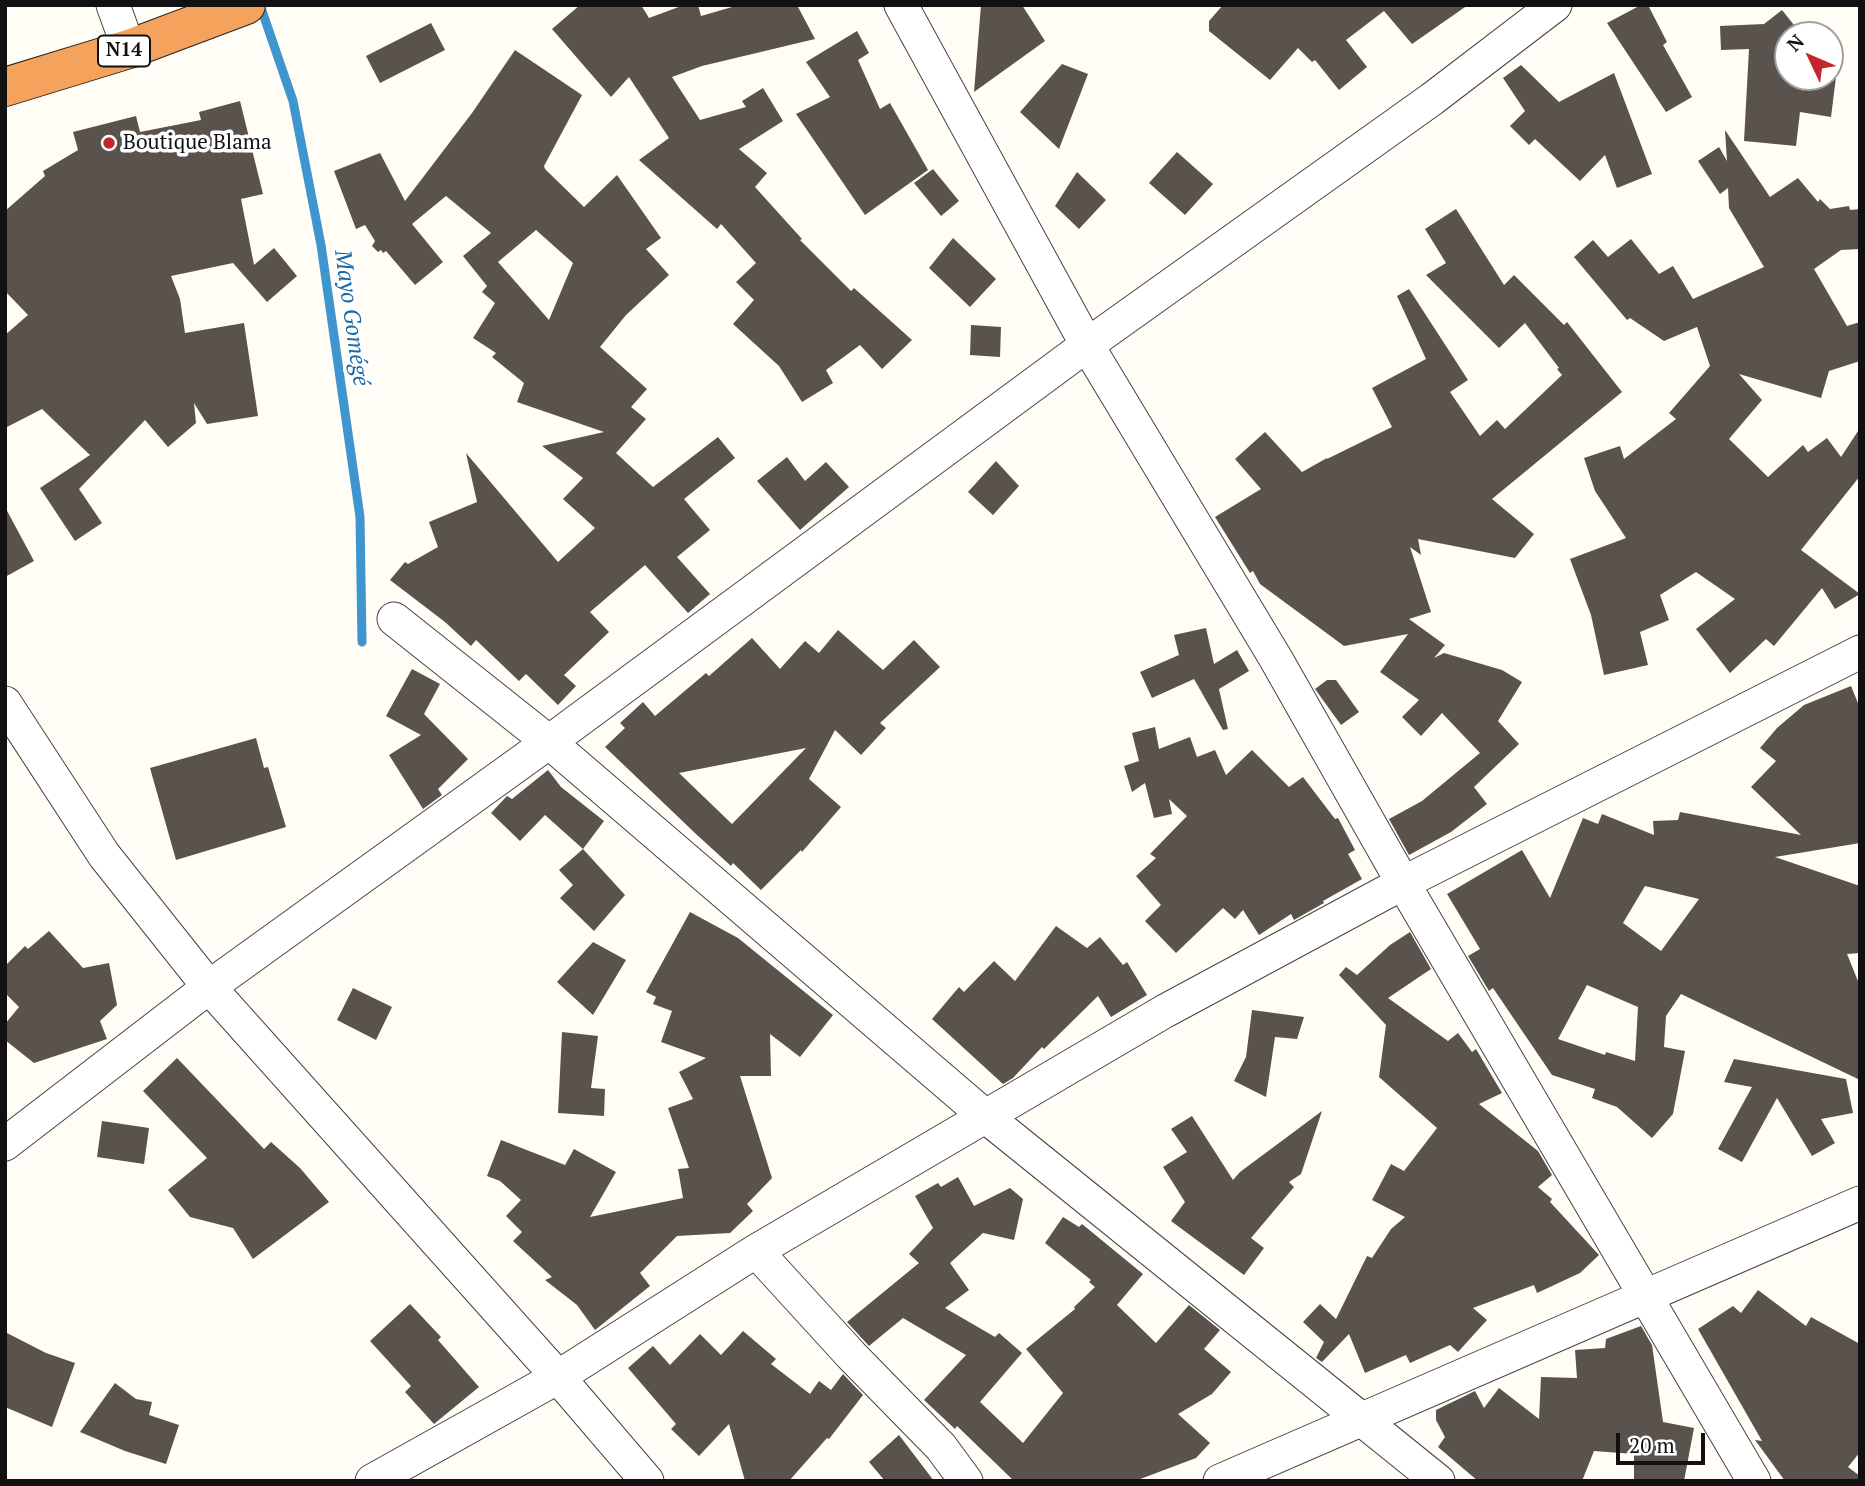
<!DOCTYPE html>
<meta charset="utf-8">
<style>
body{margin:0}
#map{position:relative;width:1865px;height:1486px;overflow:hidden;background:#fffdf5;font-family:"PT Serif",serif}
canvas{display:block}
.frame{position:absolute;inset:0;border:7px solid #111;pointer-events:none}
.north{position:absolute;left:1774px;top:21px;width:70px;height:70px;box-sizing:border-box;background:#fff;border:2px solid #a0a0a0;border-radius:50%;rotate:314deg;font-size:19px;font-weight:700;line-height:28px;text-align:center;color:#111}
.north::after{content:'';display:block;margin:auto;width:24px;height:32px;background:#c4262e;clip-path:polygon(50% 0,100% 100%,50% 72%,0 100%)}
.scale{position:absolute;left:1616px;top:1433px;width:89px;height:32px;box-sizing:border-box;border:4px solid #111;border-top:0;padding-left:9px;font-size:21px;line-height:24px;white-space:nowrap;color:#111;-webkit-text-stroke:5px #fff;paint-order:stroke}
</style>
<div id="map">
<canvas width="1865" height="1486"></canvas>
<div class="frame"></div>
<div class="north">N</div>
<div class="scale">20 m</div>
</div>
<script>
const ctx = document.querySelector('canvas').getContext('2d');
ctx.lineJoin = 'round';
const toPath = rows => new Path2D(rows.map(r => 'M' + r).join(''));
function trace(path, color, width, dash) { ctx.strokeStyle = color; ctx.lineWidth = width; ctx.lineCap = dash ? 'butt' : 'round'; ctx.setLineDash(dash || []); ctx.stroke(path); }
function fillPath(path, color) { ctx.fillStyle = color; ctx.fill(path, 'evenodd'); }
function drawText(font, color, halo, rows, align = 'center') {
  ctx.font = font + ' "PT Serif",serif'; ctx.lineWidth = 7; ctx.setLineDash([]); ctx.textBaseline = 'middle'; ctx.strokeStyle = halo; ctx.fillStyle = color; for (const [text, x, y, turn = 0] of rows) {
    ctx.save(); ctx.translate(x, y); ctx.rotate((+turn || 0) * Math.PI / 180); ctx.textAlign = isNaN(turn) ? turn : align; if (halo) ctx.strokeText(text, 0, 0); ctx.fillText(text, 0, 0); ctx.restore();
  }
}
trace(toPath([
 [260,5,293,101,321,245,360,517,362,642]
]), '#3f96cf', 9);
fillPath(toPath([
 [580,5,641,5,649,18,684,5,698,5,701,16,739,5,797,5,815,39,702,66,672,77,700,120,746,107,742,101,763,88,783,121,739,149,767,173,755,187,802,239,800,240,851,291,854,288,912,340,882,369,860,345,826,370,833,383,802,402,779,366,733,324,754,300,736,282,756,263,721,224,717,229,639,160,669,138,629,77,611,97,552,29],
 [981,5,1022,5,1045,41,974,92],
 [1223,5,1468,5,1412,44,1384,11,1346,40,1367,67,1339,90,1315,60,1312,62,1298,48,1270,80,1209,31,1209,21],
 [1641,5,1648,5,1667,42,1663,45,1692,97,1666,112,1607,23],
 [1782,10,1802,35,1788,35,1788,77,1830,77,1830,69,1836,77,1831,117,1800,112,1796,146,1744,141,1749,49,1721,50,1720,26,1764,24],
 [431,23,445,50,380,83,366,56],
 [857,31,869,53,858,60,880,109,890,103,928,170,865,215,796,114,830,97,806,62],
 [515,50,582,95,544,166,545,169,584,207,617,175,661,238,646,249,669,275,626,315,600,347,647,389,631,407,646,419,616,453,653,487,718,437,735,458,684,499,710,530,677,557,710,594,688,613,645,565,590,612,609,632,564,675,576,686,558,705,526,674,519,681,476,640,471,646,445,622,390,580,405,562,408,564,438,547,429,522,477,502,466,453,558,562,595,528,563,499,583,478,542,446,604,432,517,402,524,383,492,357,496,353,473,338,495,303,482,292,487,286,463,256,491,233,446,196,412,224,443,262,415,285,386,251,383,253,381,250,378,252,372,246,375,241,365,225,356,229,334,171,380,153,405,201,472,113],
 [536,230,573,263,549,320,498,262],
 [1062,64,1088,74,1059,149,1020,112],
 [1521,65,1559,102,1614,73,1652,174,1617,188,1605,155,1580,181,1535,139,1529,145,1510,126,1525,111,1503,78],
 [240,101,263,194,241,199,254,265,274,248,297,276,267,302,233,263,171,276,180,299,185,333,244,323,258,416,207,424,194,403,196,423,168,447,145,420,79,489,102,523,75,541,40,488,90,455,42,409,5,428,5,335,28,315,5,291,5,211,45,176,43,171,78,150,73,132,136,116,140,132,201,120,199,112],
 [1725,130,1770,197,1798,178,1818,202,1820,199,1830,209,1849,206,1850,210,1860,209,1860,249,1841,250,1814,269,1847,326,1860,322,1860,361,1829,371,1821,398,1739,374,1762,400,1729,439,1768,477,1803,445,1808,452,1827,438,1841,457,1860,428,1860,476,1801,550,1860,594,1835,609,1822,588,1774,646,1766,639,1730,673,1696,629,1735,599,1696,572,1660,595,1669,620,1640,632,1648,665,1604,675,1591,615,1570,559,1626,538,1595,491,1584,458,1620,446,1624,459,1676,419,1669,413,1710,366,1697,327,1664,341,1630,318,1627,320,1574,257,1593,240,1608,257,1631,239,1659,274,1673,266,1693,299,1764,267,1729,208,1728,188,1720,194,1698,161,1719,147,1727,161],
 [1177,152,1213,184,1185,215,1149,183],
 [933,169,959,201,941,216,914,183],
 [1077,172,1106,200,1079,229,1055,206],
 [1456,209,1504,285,1514,275,1564,325,1567,322,1622,392,1492,499,1534,534,1515,558,1418,539,1421,555,1410,547,1431,612,1409,619,1445,645,1434,658,1444,653,1502,670,1522,682,1498,721,1519,744,1474,787,1487,804,1451,832,1409,855,1389,819,1422,801,1480,753,1442,713,1421,736,1402,717,1419,700,1380,672,1408,634,1344,646,1260,584,1253,571,1250,573,1215,517,1261,489,1235,459,1265,432,1302,472,1327,458,1327,459,1392,427,1372,388,1426,359,1397,296,1409,289,1468,380,1450,392,1480,436,1497,420,1505,429,1562,375,1557,369,1559,368,1525,323,1499,348,1426,275,1446,263,1425,229],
 [953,238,996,279,970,307,929,268],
 [971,325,1001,327,1000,357,970,355],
 [787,457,805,481,826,462,849,487,800,530,757,481],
 [996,461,1019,486,993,515,968,492],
 [5,507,34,561,5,577],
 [1206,628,1214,664,1237,650,1249,671,1219,689,1228,729,1223,730,1194,679,1152,698,1140,672,1179,655,1174,635],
 [838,630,883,670,914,640,940,667,880,723,886,728,861,755,835,730,809,779,841,807,802,852,801,850,761,890,733,863,731,866,696,834,605,747,625,728,620,723,643,702,655,716,706,673,709,676,752,638,780,669,805,641,819,653],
 [806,748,732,824,679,773],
 [412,669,440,684,424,714,468,759,438,789,442,795,423,809,389,755,421,735,386,716],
 [1327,680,1336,680,1359,712,1341,725,1315,689],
 [1851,686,1860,708,1860,843,1775,857,1860,886,1860,953,1847,954,1860,986,1860,1080,1681,994,1666,1016,1664,1047,1685,1051,1673,1114,1652,1138,1617,1107,1592,1098,1595,1089,1552,1075,1493,988,1489,991,1468,956,1480,949,1447,894,1522,850,1550,898,1583,818,1598,824,1602,814,1654,835,1653,821,1678,820,1680,812,1801,835,1751,787,1776,761,1760,748,1777,728,1804,705],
 [1645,886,1699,899,1661,951,1623,923],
 [1587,985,1638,1007,1635,1061,1606,1052,1605,1055,1558,1039],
 [1155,727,1159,749,1190,737,1197,757,1215,750,1226,775,1252,750,1289,787,1303,777,1335,819,1338,818,1355,850,1348,854,1362,879,1323,901,1324,903,1294,920,1291,914,1259,935,1243,910,1235,919,1223,908,1176,953,1145,921,1161,905,1136,876,1156,858,1150,854,1187,816,1169,799,1172,814,1154,818,1145,783,1132,792,1124,766,1139,761,1132,733],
 [256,738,264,768,268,767,286,827,176,860,150,768],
 [548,770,561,787,604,821,583,849,545,815,520,841,491,813,507,796,512,799],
 [583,849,625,895,594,931,560,898,573,885,559,870],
 [690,912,738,938,833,1015,800,1057,770,1034,771,1076,740,1076,772,1178,747,1204,753,1211,730,1233,677,1236,640,1273,650,1286,595,1330,577,1305,545,1280,552,1277,513,1241,522,1232,506,1216,521,1200,500,1181,487,1176,501,1140,565,1165,574,1149,616,1172,590,1217,683,1198,678,1169,689,1168,668,1108,693,1099,679,1072,706,1058,661,1042,672,1011,653,1004,656,997,646,992],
 [1056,926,1087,948,1100,937,1123,965,1127,962,1147,995,1111,1017,1098,996,1044,1049,1042,1047,1013,1078,1003,1084,932,1019,959,987,964,992,994,961,1015,981],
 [49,931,83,968,109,963,117,1005,100,1021,107,1039,34,1063,5,1040,5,1024,19,1007,5,993,5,966,25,946,28,949],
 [1410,932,1431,969,1388,998,1448,1041,1458,1033,1472,1052,1476,1049,1502,1093,1479,1104,1538,1151,1552,1175,1538,1187,1552,1199,1550,1202,1599,1255,1580,1273,1537,1293,1534,1285,1473,1308,1487,1320,1458,1352,1450,1345,1410,1363,1406,1355,1365,1373,1349,1334,1322,1362,1316,1358,1324,1342,1303,1322,1320,1304,1336,1319,1367,1256,1372,1258,1391,1229,1405,1217,1372,1200,1391,1164,1404,1171,1437,1128,1379,1077,1386,1025,1339,975,1346,967,1357,975,1390,945],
 [593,942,626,960,593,1015,557,982],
 [353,988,392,1007,376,1040,337,1020],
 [1252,1010,1304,1017,1297,1039,1275,1037,1266,1097,1234,1081,1246,1057],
 [562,1032,598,1036,591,1088,605,1089,604,1116,558,1113],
 [177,1058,264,1149,271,1142,300,1168,329,1202,253,1259,233,1228,190,1217,168,1190,207,1158,143,1091],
 [1734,1059,1846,1079,1853,1113,1821,1119,1835,1143,1812,1156,1777,1098,1742,1162,1718,1149,1752,1087,1724,1082],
 [1322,1111,1301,1174,1289,1182,1294,1187,1251,1238,1264,1248,1244,1275,1171,1221,1185,1202,1163,1167,1187,1152,1171,1129,1192,1116,1233,1180,1240,1172],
 [102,1121,149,1128,144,1164,97,1157],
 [958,1177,974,1206,1010,1188,1023,1199,1014,1240,983,1233,950,1263,969,1290,945,1308,995,1337,999,1333,1022,1353,980,1402,1023,1443,1063,1393,1026,1349,1075,1309,1074,1307,1095,1287,1089,1282,1091,1280,1045,1243,1063,1217,1079,1227,1082,1224,1143,1274,1117,1305,1156,1343,1189,1305,1220,1330,1204,1349,1231,1372,1212,1394,1178,1414,1210,1443,1196,1458,1135,1481,1014,1481,957,1426,955,1429,924,1400,966,1355,903,1318,869,1346,847,1322,919,1263,909,1254,933,1228,915,1196,938,1183,941,1187],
 [1758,1290,1806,1326,1811,1317,1860,1344,1860,1452,1848,1467,1860,1476,1860,1481,1785,1481,1755,1440,1762,1441,1698,1329,1733,1306,1741,1313],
 [410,1304,441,1337,438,1340,479,1387,434,1424,405,1392,411,1386,370,1341],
 [1641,1326,1652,1345,1663,1422,1694,1428,1684,1481,1634,1481,1634,1454,1594,1451,1582,1481,1478,1481,1438,1447,1445,1437,1436,1420,1436,1410,1475,1391,1484,1408,1499,1388,1539,1419,1541,1377,1577,1378,1575,1350,1605,1348,1606,1339],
 [743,1331,776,1359,771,1364,810,1394,819,1381,831,1390,843,1374,863,1395,829,1439,827,1438,789,1481,745,1481,729,1424,699,1456,671,1429,676,1424,628,1368,653,1346,670,1365,700,1334,721,1355],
 [5,1332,46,1353,75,1363,52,1427,5,1407],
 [115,1383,136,1399,152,1402,149,1415,179,1425,166,1464,125,1451,80,1432],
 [899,1435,934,1481,885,1481,869,1462]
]), '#5a524d');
const minor = toPath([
 [113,5,129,49],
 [901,5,1087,345,1276,659,1403,883,1754,1481],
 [394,619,549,742,985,1116,1438,1481],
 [5,703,104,855,209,987,558,1377,647,1481],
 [5,1144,209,987,549,742,1087,345,1432,99,1555,5],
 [756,1251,851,1355,941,1447,966,1481],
 [372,1481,558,1377,756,1251,1165,1011,1403,883,1860,652],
 [1220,1481,1860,1203]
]);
const highway = toPath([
 [5,87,129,49,246,5]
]);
trace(minor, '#444', 35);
trace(highway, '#222', 40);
trace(minor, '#fff', 33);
trace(highway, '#f5a25d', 38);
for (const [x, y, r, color] of [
 [109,143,7,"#c4262e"]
]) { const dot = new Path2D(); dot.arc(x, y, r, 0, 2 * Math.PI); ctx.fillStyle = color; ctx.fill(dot); trace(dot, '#fff', 2.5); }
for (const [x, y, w] of [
 [124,51,52]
]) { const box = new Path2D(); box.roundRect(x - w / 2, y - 15.5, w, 31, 5); ctx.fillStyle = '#fff'; ctx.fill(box); trace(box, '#111', 2); }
drawText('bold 19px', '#111', null, [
 ["N14",124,51]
]);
drawText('21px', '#111', '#fff', [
 ["Boutique Blama",123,143]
], 'left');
drawText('italic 23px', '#1768a6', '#fff', [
 ["Mayo Gomégé",351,318,82]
]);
</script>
